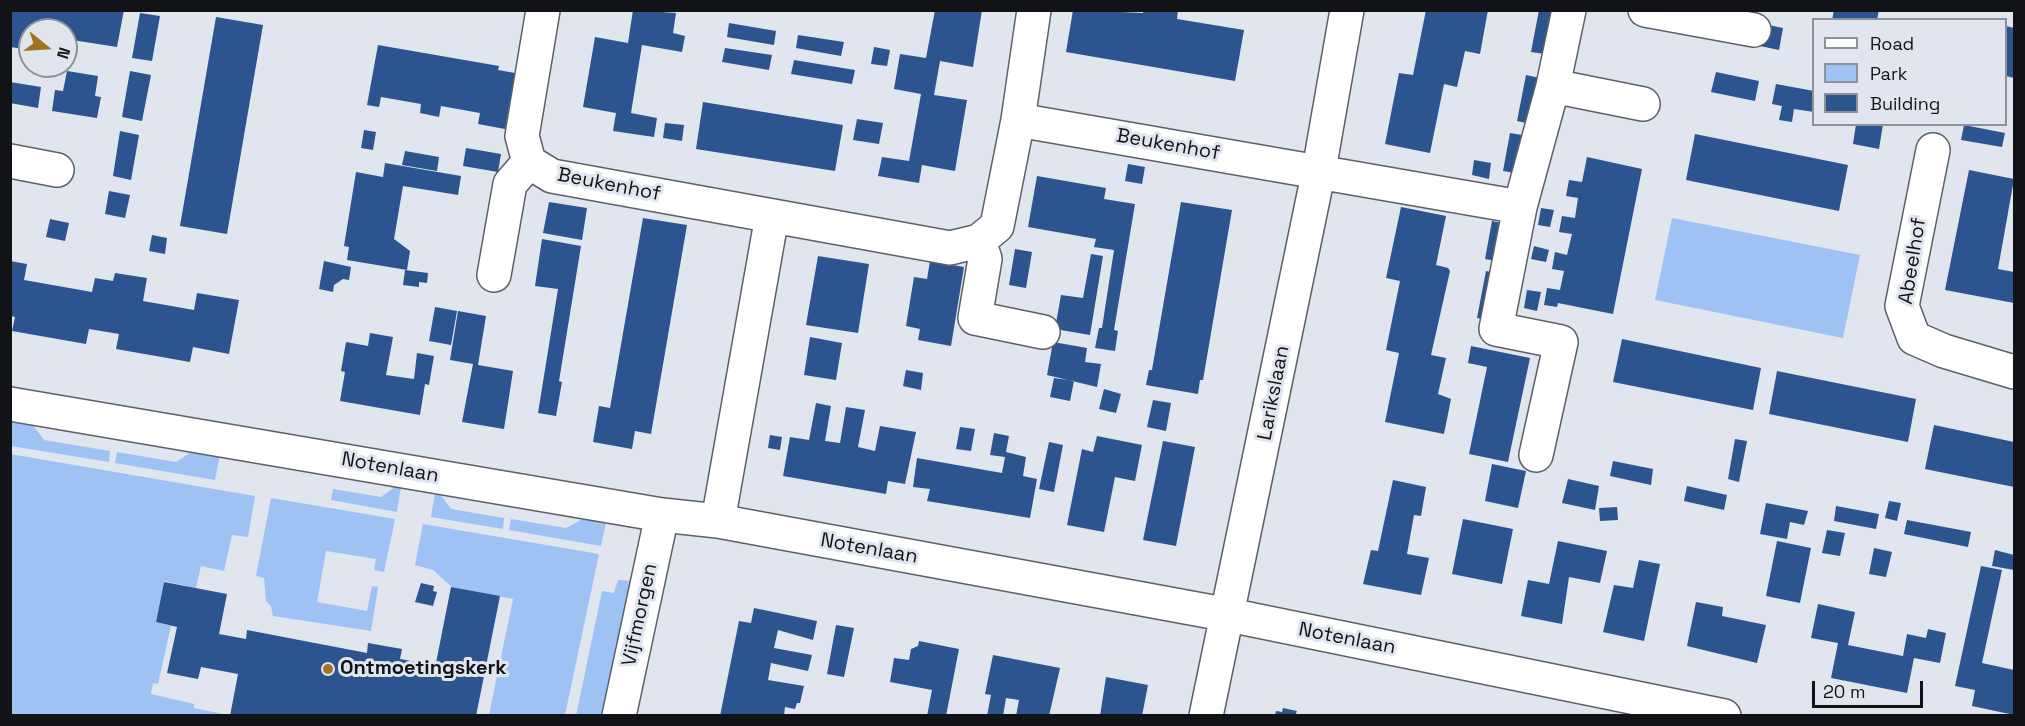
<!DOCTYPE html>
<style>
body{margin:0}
#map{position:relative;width:2025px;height:726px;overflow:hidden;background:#e0e5ee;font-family:"Space Grotesk",sans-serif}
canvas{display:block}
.frame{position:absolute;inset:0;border:12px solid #111316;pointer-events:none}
.legend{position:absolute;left:1812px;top:18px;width:195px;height:108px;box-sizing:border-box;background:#e0e5ee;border:2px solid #8d9198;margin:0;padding:8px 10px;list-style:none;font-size:18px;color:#111316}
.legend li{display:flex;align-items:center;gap:12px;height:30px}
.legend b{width:30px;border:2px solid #8d9198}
.north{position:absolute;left:18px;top:18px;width:60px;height:60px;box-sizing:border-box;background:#e0e5ee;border:2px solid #8d9198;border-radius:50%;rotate:108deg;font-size:16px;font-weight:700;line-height:24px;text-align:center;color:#111316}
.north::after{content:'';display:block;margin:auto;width:21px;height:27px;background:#9f7323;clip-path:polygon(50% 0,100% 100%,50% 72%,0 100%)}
.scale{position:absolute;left:1812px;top:681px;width:111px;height:27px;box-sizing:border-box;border:3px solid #111316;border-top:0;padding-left:8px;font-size:18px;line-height:21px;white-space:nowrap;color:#111316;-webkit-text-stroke:4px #e0e5ee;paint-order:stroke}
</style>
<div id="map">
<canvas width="2025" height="726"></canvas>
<div class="frame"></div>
<ul class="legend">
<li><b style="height:8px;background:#fff"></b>Road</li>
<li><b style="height:16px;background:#9fc2f4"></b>Park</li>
<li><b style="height:16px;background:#2c5590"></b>Building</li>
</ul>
<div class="north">N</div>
<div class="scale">20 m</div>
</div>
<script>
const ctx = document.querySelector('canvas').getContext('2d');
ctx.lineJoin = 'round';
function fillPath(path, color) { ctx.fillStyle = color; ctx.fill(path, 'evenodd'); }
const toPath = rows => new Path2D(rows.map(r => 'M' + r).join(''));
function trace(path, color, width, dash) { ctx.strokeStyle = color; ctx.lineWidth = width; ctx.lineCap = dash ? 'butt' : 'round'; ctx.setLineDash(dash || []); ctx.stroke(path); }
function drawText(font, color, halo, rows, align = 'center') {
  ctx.font = font + ' "Space Grotesk",sans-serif'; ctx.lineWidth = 6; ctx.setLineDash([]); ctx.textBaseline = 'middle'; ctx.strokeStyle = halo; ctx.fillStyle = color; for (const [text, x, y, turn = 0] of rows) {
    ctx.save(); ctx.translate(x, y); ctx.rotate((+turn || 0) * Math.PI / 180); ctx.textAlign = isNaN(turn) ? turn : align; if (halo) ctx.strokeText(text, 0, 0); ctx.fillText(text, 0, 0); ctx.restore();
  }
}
fillPath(toPath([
 [1672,218,1860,255,1843,338,1655,300],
 [10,420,32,424,44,440,110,451,109,462,11,446],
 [193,451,220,455,215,480,115,463,117,452,176,462],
 [10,454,255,496,248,537,232,535,224,571,201,566,196,588,164,581,156,622,171,626,158,684,153,683,151,694,194,704,194,708,228,715,11,715],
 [396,486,401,487,397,512,331,500,333,489,381,497],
 [435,493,440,494,451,509,504,518,503,529,431,517],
 [271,498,395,519,384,572,374,570,376,559,326,551,317,602,367,611,372,586,378,587,371,631,273,616,271,606,266,601,264,578,256,576],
 [585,518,606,522,601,546,509,530,511,519,566,528],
 [423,524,599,554,565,715,489,715,513,599,452,587,433,570,415,565],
 [618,580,632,581,605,715,576,716,602,591,614,593]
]), '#9fc2f4');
fillPath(toPath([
 [10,10,124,10,117,47,66,39,66,30,30,30,26,32,24,49,10,47],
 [633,10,676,13,673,33,685,36,682,52,642,45,631,113,657,118,654,137,613,131,616,113,583,107,595,37,628,43],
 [935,10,982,10,973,67,940,61,934,95,967,100,955,171,922,165,919,183,878,176,882,157,909,161,921,94,894,89,900,54,926,58],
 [1073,10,1143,13,1143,10,1178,10,1177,19,1244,30,1235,81,1066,52],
 [1426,10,1488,10,1480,54,1465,51,1457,87,1444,84,1430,153,1385,144,1399,73,1413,75],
 [1539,10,1554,10,1545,54,1531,52],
 [1834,10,1879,10,1877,20,1832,20],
 [140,13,160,16,152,61,132,58],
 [216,17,263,25,227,234,180,226],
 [729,23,776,31,774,45,727,37],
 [1764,24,1783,28,1779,50,1760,46],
 [2006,26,2014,28,2014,78,2006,76],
 [798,35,844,42,841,56,796,48],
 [378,45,499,66,498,70,515,73,505,129,478,124,480,113,441,106,439,117,420,113,421,104,381,97,379,107,367,105],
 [874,47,890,50,887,66,871,64],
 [725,48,772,55,769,70,722,62],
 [794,60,855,70,852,84,791,74],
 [67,71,98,76,95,96,101,97,97,118,52,111,55,90,63,91],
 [130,71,151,75,142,121,122,117],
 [1716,72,1759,81,1755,101,1711,92],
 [1526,75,1540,78,1531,124,1517,121],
 [10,82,41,87,38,108,10,103],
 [1776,84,1814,91,1814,112,1794,109,1792,122,1779,120,1782,106,1772,104],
 [703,102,843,125,835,171,696,149],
 [857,119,883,123,879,144,853,140],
 [665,123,684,125,682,141,663,138],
 [1856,124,1883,124,1879,149,1853,144],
 [1964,125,2005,133,2002,147,1961,140],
 [364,130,376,132,373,150,361,148],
 [120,131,139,135,131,180,113,176],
 [1510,133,1528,136,1521,174,1503,171],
 [1695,134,1848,165,1839,211,1686,180],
 [466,148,501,154,498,172,463,166],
 [405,151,439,157,437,171,402,165],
 [1587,157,1642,169,1613,314,1558,303,1557,307,1544,305,1547,288,1560,290,1564,271,1552,269,1555,252,1567,255,1572,234,1559,232,1562,216,1575,218,1578,198,1566,196,1569,180,1582,182],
 [1474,160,1491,163,1489,179,1472,175],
 [385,163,461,176,458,195,403,186,394,239,410,251,407,270,347,260,349,247,344,246,356,172,383,177],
 [1128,164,1145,167,1142,184,1125,181],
 [1969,170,2014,179,1998,269,2014,272,2014,303,1945,290],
 [1037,176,1106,188,1104,199,1135,204,1114,330,1118,331,1115,351,1095,348,1099,328,1102,328,1114,250,1094,247,1096,239,1028,227],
 [109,191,130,195,125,218,105,214],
 [549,202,587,208,582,240,543,233],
 [1181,202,1232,210,1203,380,1200,380,1198,394,1146,385,1149,370,1152,370],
 [1401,207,1446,216,1436,265,1448,268,1450,271,1431,355,1446,358,1438,394,1451,399,1444,434,1385,422,1399,353,1386,350,1400,281,1386,278],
 [1541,208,1554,210,1550,227,1538,225],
 [643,218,687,225,651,434,635,431,632,449,593,442,599,406,610,408],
 [50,219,69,223,65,241,46,237],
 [1492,221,1510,225,1503,262,1485,259],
 [152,235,167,238,165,254,149,251],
 [542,239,581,246,559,381,562,382,556,416,538,413,558,289,535,286],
 [1534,246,1549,250,1546,262,1531,259],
 [1015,249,1032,252,1026,288,1009,285],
 [1091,254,1103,256,1090,335,1055,329,1061,295,1083,298],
 [818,256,869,264,858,333,806,325],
 [10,261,27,264,24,280,92,292,95,278,113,281,115,273,147,278,143,301,194,310,197,293,239,300,229,354,193,347,190,362,116,349,119,334,89,329,86,344,12,331,15,317,10,316],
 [324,261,351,267,349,280,343,279,334,285,333,292,319,289],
 [930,261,964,267,951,346,918,340,920,329,906,326,914,277,927,279],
 [405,270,428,273,427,283,419,282,419,287,403,285],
 [1486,271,1500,274,1491,321,1477,318],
 [1527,290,1541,292,1537,311,1524,308],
 [435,307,457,311,451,345,429,341],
 [458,311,486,316,478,365,513,371,504,429,462,422,473,364,450,360],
 [370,333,393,337,386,375,414,379,417,353,434,356,429,385,425,384,420,415,340,401,345,372,341,371,346,342,368,346],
 [810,337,842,343,836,380,804,375],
 [1622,339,1761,368,1753,410,1613,382],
 [1053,342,1087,348,1085,362,1101,364,1097,387,1047,375],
 [1471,346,1530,358,1508,462,1469,454,1487,367,1468,363],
 [906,370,923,373,921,390,903,386],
 [1777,371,1916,399,1908,442,1769,414],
 [1054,378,1074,381,1070,401,1050,397],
 [1104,389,1121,394,1116,413,1099,409],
 [1153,400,1171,403,1166,431,1147,427],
 [816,403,831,406,825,441,840,443,846,407,865,410,858,447,875,451,880,426,916,432,905,484,888,481,886,494,783,476,790,437,809,440],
 [1934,425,2014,442,2014,487,1925,469],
 [960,427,975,429,971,451,956,449],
 [994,433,1009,436,1006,452,1026,457,1023,476,1037,479,1030,518,927,501,930,489,913,487,917,458,1002,473,1005,457,990,455],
 [770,435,782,437,780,450,768,448],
 [1097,436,1142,445,1135,481,1115,477,1104,532,1067,525,1082,449,1093,452],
 [1735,439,1747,441,1739,482,1728,479],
 [1163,441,1195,447,1176,546,1143,540],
 [1049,442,1063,445,1054,492,1039,489],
 [1613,461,1653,469,1651,485,1610,476],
 [1492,464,1526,471,1518,508,1485,501],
 [1568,479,1599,486,1595,510,1562,503],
 [1393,480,1426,487,1421,516,1414,515,1407,554,1429,558,1421,595,1363,584,1371,550,1378,551],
 [1687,486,1727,495,1724,510,1684,501],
 [1889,501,1901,503,1897,521,1885,518],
 [1766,503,1808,511,1804,525,1790,522,1787,539,1760,534],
 [1836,506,1879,514,1876,529,1834,521],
 [1617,507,1618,520,1600,521,1599,508],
 [1463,519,1513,529,1502,584,1452,574],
 [1907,520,1971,532,1968,547,1904,534],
 [1827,530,1845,533,1840,556,1822,553],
 [1558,541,1607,551,1600,583,1569,577,1562,624,1521,616,1528,580,1549,584],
 [1777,541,1811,548,1800,603,1766,596],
 [1874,548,1892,552,1886,577,1869,574],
 [1995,550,2014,555,2014,570,1992,566],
 [1639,560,1660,564,1644,641,1603,632,1614,585,1633,588],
 [1981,566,2002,570,1982,663,2014,670,2014,715,1972,706,1975,690,1955,686],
 [164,582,227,594,219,634,246,639,247,630,367,653,368,643,402,649,400,659,427,664,425,671,434,673,451,587,500,596,476,716,230,716,238,674,201,667,198,679,167,673,177,627,156,622],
 [421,583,434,586,433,591,437,592,433,606,415,602],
 [1696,602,1723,607,1722,616,1766,625,1757,663,1687,646],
 [1818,604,1855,612,1848,645,1903,656,1907,634,1926,638,1928,629,1946,633,1940,663,1914,658,1907,693,1831,678,1838,643,1811,638],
 [754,608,817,621,813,640,778,630,774,648,812,655,808,671,771,663,768,680,804,686,800,703,797,703,795,709,785,707,784,716,720,716,739,621,751,623],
 [836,625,854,628,844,677,827,674],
 [919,641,959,649,946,716,927,716,932,690,890,682,894,658,909,660,911,649,918,646],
 [993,655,1060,668,1049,716,1016,716,1019,700,1006,698,1003,716,987,716,991,695,985,694],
 [1106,677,1148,685,1142,716,1100,716],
 [1283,708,1297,711,1295,716,1275,716,1276,711,1282,712]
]), '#2c5590');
const minor = toPath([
 [543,10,522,136,529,162,552,176,950,248,979,241,997,226,1018,120,1034,10],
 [1645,10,1754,30],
 [1553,86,1569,10],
 [1018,120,1520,207],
 [1933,150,1902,306,1914,338,1944,351,2014,372],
 [10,161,57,170],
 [979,241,985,259,975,318,1043,332],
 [494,275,510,184,529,162],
 [10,404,662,515,718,521,1229,615,1724,716],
 [1536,455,1561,342,1496,329,1520,207,1553,86,1643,104],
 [718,521,772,216],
 [619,716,662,515],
 [1206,716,1319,170,1347,10]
]);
trace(minor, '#5c6168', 36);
trace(minor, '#fff', 33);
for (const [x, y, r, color] of [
 [328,669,6,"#9f7323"]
]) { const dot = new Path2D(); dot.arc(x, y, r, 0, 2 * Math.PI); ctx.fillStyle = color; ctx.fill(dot); trace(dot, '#e0e5ee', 2); }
drawText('20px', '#111316', '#e0e5ee', [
 ["Beukenhof",1168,145,10],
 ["Beukenhof",609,185,11],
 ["Abeelhof",1913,261,-81],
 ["Larikslaan",1274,393,-79],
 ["Notenlaan",390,468,10],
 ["Notenlaan",869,549,10],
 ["Vijfmorgen",640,615,-78],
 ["Notenlaan",1347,639,11]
]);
drawText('bold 20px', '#111316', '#e0e5ee', [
 ["Ontmoetingskerk",340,669]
], 'left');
</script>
